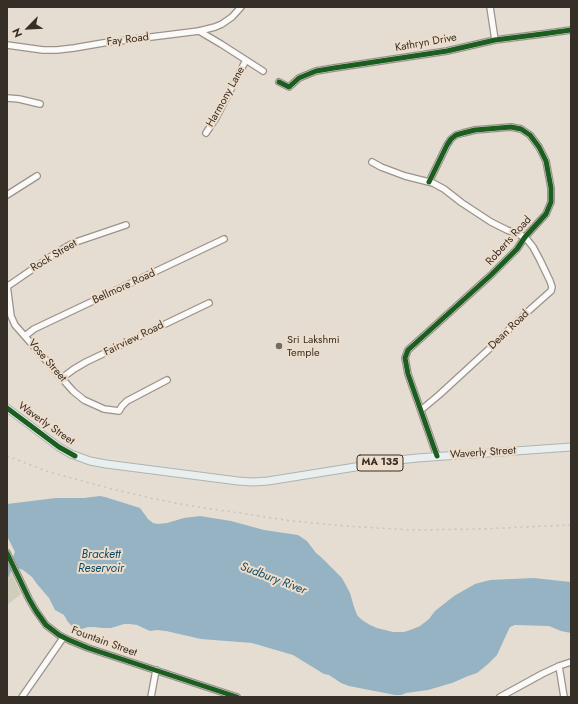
<!DOCTYPE html>
<style>
body{margin:0}
#map{position:relative;width:578px;height:704px;overflow:hidden;background:#e5dcd2;font-family:Jost,sans-serif}
canvas{display:block}
.frame{position:absolute;inset:0;border:8px solid #362f28;pointer-events:none}
.north{position:absolute;left:8px;top:8px;width:40px;height:40px;-webkit-text-stroke:3px #edddca;paint-order:stroke;rotate:246deg;font-size:11px;font-weight:700;line-height:16px;text-align:center;color:#362f28}
.north::after{content:'';display:block;margin:auto;width:14px;height:18px;background:#362f28;clip-path:polygon(50% 0,100% 100%,50% 72%,0 100%)}
</style>
<div id="map">
<canvas width="578" height="704"></canvas>
<div class="frame"></div>
<div class="north">N</div>
</div>
<script>
const ctx = document.querySelector('canvas').getContext('2d');
ctx.lineJoin = 'round';
function fillPath(path, color) { ctx.fillStyle = color; ctx.fill(path, 'evenodd'); }
const toPath = rows => new Path2D(rows.map(r => 'M' + r).join(''));
function trace(path, color, width, dash) { ctx.strokeStyle = color; ctx.lineWidth = width; ctx.lineCap = dash ? 'butt' : 'round'; ctx.setLineDash(dash || []); ctx.stroke(path); }
function drawText(font, color, halo, rows, align = 'center') {
  ctx.font = font + ' Jost,sans-serif'; ctx.lineWidth = 4; ctx.setLineDash([]); ctx.textBaseline = 'middle'; ctx.strokeStyle = halo; ctx.fillStyle = color; for (const [text, x, y, turn = 0] of rows) {
    ctx.save(); ctx.translate(x, y); ctx.rotate((+turn || 0) * Math.PI / 180); ctx.textAlign = isNaN(turn) ? turn : align; if (halo) ctx.strokeText(text, 0, 0); ctx.fillText(text, 0, 0); ctx.restore();
  }
}
fillPath(toPath([
 [7,564,21,594,7,605]
]), '#d0cebb');
fillPath(toPath([
 [100,496,105,497,140,508,148,519,153,523,158,524,167,523,184,518,200,516,231,521,264,530,298,535,307,541,316,553,322,558,342,578,350,593,354,607,357,615,362,620,370,625,377,628,393,632,404,632,413,629,420,626,429,619,435,611,454,596,475,584,490,580,534,578,561,581,571,582,571,633,561,631,549,626,515,625,510,627,508,631,497,655,488,664,477,673,468,676,452,683,428,690,406,693,401,695,395,695,349,686,341,683,329,675,324,674,293,655,252,643,201,639,166,631,157,630,150,631,137,625,130,624,124,624,111,628,102,628,94,627,88,627,82,629,77,628,73,627,68,622,64,615,55,610,49,598,37,584,32,577,23,570,18,568,11,571,7,580,7,560,13,557,15,552,7,536,7,504,56,498,84,498]
]), '#95b3c2');
const minor = toPath([
 [490,7,495,40],
 [199,31,221,44,263,71],
 [7,45,43,50,57,50,74,48,103,43,199,31,215,27,222,24,232,17,241,7],
 [279,82,289,87,299,78,316,71,334,68,447,51,495,40,542,34,571,30],
 [7,98,19,99,40,104],
 [206,133,216,118,246,60],
 [372,162,381,167,405,176,433,183,444,189,462,203,491,222,507,230,525,237,533,247,540,260,550,281,552,287,551,291,543,298,524,315,488,350,439,395,421,410],
 [429,182,447,145,451,139,456,135,463,133,475,130,511,127,521,129,530,135,539,147,546,161,551,188,551,202,546,214,525,237,517,249,491,275,408,350,405,358,408,374,433,445,437,456],
 [7,195,37,176],
 [7,285,11,316,15,325,73,391,84,400,104,409,119,411,122,406,127,401,167,380],
 [8,286,56,253,73,243,126,225],
 [25,336,34,329,224,239],
 [62,378,74,369,86,362,209,303],
 [7,553,29,599,36,611,46,625,59,635,69,640,88,648,237,697],
 [559,666,564,697],
 [22,697,63,638],
 [151,697,156,670],
 [500,697,542,674,559,666,571,662]
]);
const major = toPath([
 [7,408,59,447,71,454,90,461,106,464,238,481,253,482,268,481,399,460,417,458,571,447]
]);
trace(minor, '#9a938b', 8);
trace(major, '#adb4b2', 9);
trace(minor, '#fbfaf8', 5.5);
trace(major, '#e9efef', 7);
trace(toPath([
 [7,456,49,472,112,489,155,499,192,506,293,521,345,526,412,530,479,529,571,525]
]), '#c6c3c1', 1.5, [2, 4]);
trace(toPath([
 [279,82,289,87,299,78,316,71,334,68,447,51,495,40,542,34,571,30],
 [429,182,447,145,451,139,456,135,463,133,475,130,511,127,521,129,530,135,539,147,546,161,551,188,551,202,546,214,525,237,517,249,491,275,408,350,405,358,408,374,433,445,437,456],
 [7,408,59,447,75,456],
 [7,553,29,599,36,611,46,625,59,635,69,640,88,648,237,697]
]), '#1b5e20', 5);
for (const [x, y, r, color] of [
 [279,346,4,"#736c64"]
]) { const dot = new Path2D(); dot.arc(x, y, r, 0, 2 * Math.PI); ctx.fillStyle = color; ctx.fill(dot); trace(dot, '#edddca', 1.5); }
for (const [x, y, w] of [
 [380,463,46]
]) { const box = new Path2D(); box.roundRect(x - w / 2, y - 8, w, 16, 3); ctx.fillStyle = '#edddca'; ctx.fill(box); trace(box, '#362f28', 1); }
drawText('bold 10px', '#362f28', null, [
 ["MA 135",380,463]
]);
drawText('11px', '#362f28', '#edddca', [
 ["Fay Road",128,40,-7],
 ["Kathryn Drive",426,43,-10],
 ["Harmony Lane",226,97,-61],
 ["Roberts Road",509,241,-48],
 ["Rock Street",54,256,-31],
 ["Bellmore Road",124,287,-25],
 ["Dean Road",509,330,-44],
 ["Fairview Road",134,339,-26],
 ["Vose Street",47,361,49],
 ["Waverly Street",46,424,35],
 ["Waverly Street",483,453,-4],
 ["Fountain Street",104,642,20]
]);
drawText('11px', '#362f28', '#edddca', [
 ["Sri Lakshmi",287,340],
 ["Temple",287,353]
], 'left');
drawText('italic 12px', '#0f4b66', '#edddca', [
 ["Brackett",101,555],
 ["Reservoir",101,569],
 ["Sudbury River",273,579,21]
]);
</script>
